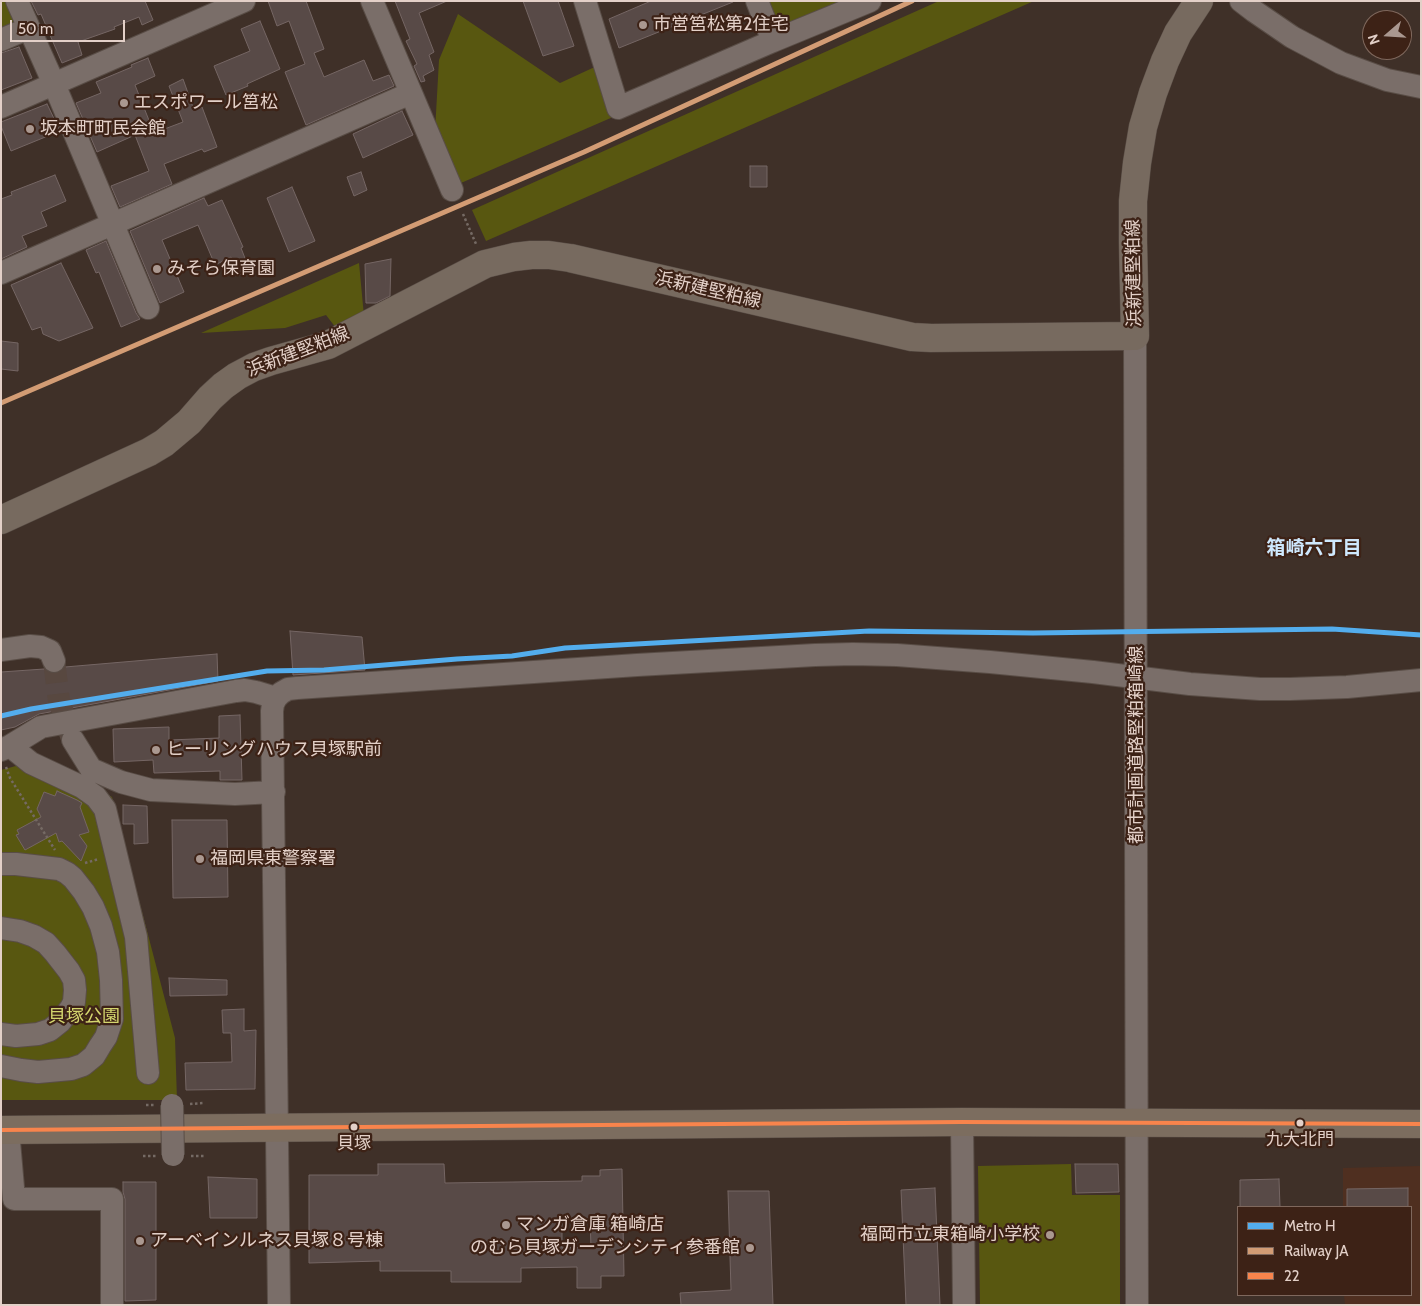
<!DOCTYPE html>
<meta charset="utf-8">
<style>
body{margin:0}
#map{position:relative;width:1422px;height:1306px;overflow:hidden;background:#3f3028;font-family:Cabin,sans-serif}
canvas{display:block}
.frame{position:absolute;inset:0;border:2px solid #e3d0c8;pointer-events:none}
.legend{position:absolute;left:1237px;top:1206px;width:175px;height:90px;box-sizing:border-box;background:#3d2216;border:1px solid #7f685d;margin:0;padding:6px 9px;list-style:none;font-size:15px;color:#e3d0c8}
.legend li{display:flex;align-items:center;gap:10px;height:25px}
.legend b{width:25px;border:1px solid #7f685d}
.north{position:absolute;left:1362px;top:10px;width:50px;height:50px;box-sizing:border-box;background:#3d2216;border:1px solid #7f685d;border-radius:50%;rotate:251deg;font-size:14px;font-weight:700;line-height:20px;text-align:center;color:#e3d0c8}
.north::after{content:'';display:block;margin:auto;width:18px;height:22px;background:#aa9890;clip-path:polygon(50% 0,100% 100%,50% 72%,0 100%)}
.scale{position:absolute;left:10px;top:20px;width:115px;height:22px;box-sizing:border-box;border:2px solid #e3d0c8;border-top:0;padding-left:6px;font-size:15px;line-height:18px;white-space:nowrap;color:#e3d0c8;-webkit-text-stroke:4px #3d2216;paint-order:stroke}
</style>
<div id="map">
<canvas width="1422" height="1306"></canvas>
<div class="frame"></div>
<ul class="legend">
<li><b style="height:6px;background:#53aded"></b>Metro H</li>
<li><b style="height:6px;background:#d39c74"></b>Railway JA</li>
<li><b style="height:6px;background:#f8844c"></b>22</li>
</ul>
<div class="north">N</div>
<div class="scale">50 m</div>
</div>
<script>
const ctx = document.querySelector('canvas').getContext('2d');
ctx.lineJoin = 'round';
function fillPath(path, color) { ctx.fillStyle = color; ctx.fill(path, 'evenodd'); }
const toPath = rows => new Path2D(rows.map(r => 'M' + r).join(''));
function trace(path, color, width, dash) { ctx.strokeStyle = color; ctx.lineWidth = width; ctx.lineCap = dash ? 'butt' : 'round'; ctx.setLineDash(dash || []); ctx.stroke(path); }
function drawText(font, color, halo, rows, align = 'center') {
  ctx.font = font + ' Cabin,"Noto Sans JP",sans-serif'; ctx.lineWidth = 4.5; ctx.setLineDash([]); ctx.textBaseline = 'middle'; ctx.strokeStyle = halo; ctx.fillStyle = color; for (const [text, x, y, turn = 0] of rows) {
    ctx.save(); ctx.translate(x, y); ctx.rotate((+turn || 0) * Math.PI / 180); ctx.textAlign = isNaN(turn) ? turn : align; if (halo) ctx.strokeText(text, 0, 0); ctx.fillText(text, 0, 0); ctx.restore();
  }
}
fillPath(toPath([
 [1421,1166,1421,1305,1345,1305,1344,1295,1411,1295,1411,1207,1343,1207,1343,1168]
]), '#4f2f20');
fillPath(toPath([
 [1,1,7,1,17,26,1,33],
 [765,1,856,1,778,34],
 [939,1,1034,1,486,241,472,210],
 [458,14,560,83,599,65,613,117,461,183,435,131,439,60],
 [359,263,364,316,336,328,326,315,285,328,201,333],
 [38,760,67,770,112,797,175,1038,177,1100,1,1100,1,770],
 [1071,1164,1072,1195,1120,1195,1120,1305,980,1305,978,1166]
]), '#585710');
const building = toPath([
 [31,1,145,1,153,20,142,25,139,17,114,27,115,29,78,42,82,55,62,63,41,14,38,15,31,1],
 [268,1,306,1,324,49,314,53,324,77,364,60,373,81,389,75,394,86,306,125,285,72,305,64,289,21,277,26,268,1],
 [395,1,447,1,419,13,434,52,429,55,434,70,423,76,425,81,421,82,414,66,417,64,406,41,410,39,395,1],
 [523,1,558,1,574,46,543,56,523,1],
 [651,1,733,1,733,2,619,48,609,19,651,1],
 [260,21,280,69,247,84,248,86,226,95,214,66,250,51,241,29,260,21],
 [19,47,32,78,1,90,1,53,19,47],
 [148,58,155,76,135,85,154,133,183,122,169,86,183,79,194,110,202,107,217,147,204,152,202,149,164,164,172,184,120,207,111,186,149,171,135,135,97,152,76,103,101,93,96,82,132,67,131,65,148,58],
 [47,104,60,131,11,151,1,126,1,122,47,104],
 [402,111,413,135,363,158,353,134,402,111],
 [750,166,767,166,767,187,750,187,750,166],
 [361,172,367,190,354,196,347,177,361,172],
 [55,175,66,201,41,212,47,226,22,236,27,247,1,259,1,199,12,195,11,192,55,175],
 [292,187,315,241,289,252,267,198,292,187],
 [204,198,208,206,222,200,243,247,241,248,250,271,239,275,231,257,215,265,198,225,162,240,184,292,160,303,130,231,204,198],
 [106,241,136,313,140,319,121,327,99,272,96,273,86,250,106,241],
 [391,259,390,296,376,303,366,303,365,264,391,259],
 [61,263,93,328,59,341,43,334,41,327,32,330,11,285,61,263],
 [1,341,18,343,18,371,1,369,1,341],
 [290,631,362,637,365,670,293,675,290,631],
 [217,654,218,681,39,714,15,727,1,730,1,672,44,669,46,672,53,674,59,673,65,667,217,654],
 [240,715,242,780,220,780,220,771,154,773,153,760,114,762,113,729,169,727,169,740,219,738,219,716,240,715],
 [57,791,77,800,82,803,80,807,89,832,79,835,87,846,81,861,62,841,59,842,56,833,25,850,16,835,19,834,17,830,41,817,37,809,44,792,55,796,57,791],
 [123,805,147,806,148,843,134,844,134,824,123,824,123,805],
 [172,820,227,820,228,897,173,898,172,820],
 [169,978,227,980,227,995,170,996,169,978],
 [244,1009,244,1031,256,1030,255,1089,186,1090,185,1063,232,1062,231,1033,223,1033,222,1010,244,1009],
 [378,1164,444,1164,445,1183,582,1181,582,1176,600,1176,600,1170,622,1169,624,1276,601,1276,601,1288,577,1288,577,1267,521,1268,521,1282,451,1282,451,1271,380,1271,380,1261,309,1263,309,1175,378,1175,378,1164],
 [590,1220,591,1247,562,1248,562,1221,590,1220],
 [1075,1164,1118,1164,1119,1192,1076,1193,1075,1164],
 [208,1177,257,1179,257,1218,210,1218,208,1177],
 [1279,1179,1280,1207,1240,1207,1240,1180,1279,1179],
 [123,1182,156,1182,156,1300,125,1301,125,1199,123,1192,123,1182],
 [935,1188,940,1305,906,1305,901,1190,935,1188],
 [1408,1188,1408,1207,1347,1207,1347,1189,1408,1188],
 [728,1191,769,1191,773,1305,681,1305,680,1293,731,1290,728,1191]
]);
fillPath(building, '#584a47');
trace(building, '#756664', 1);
trace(toPath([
 [54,661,59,701,72,739]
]), '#584840', 22, [22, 11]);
const minor = toPath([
 [17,1,54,84,148,308],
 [372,1,411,93],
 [585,1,618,108,773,41,757,1],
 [1241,1,1254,11,1292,37,1341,63,1387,80,1421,87],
 [1,40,29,28],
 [773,41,870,1],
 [1,107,244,1],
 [1,273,411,93,452,190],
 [1135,336,1137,1305],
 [1,650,30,646,41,647,50,651,54,661],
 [73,740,91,769,121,782,151,790,235,794,274,792],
 [10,746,31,763,82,787,96,797,105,809,136,937,148,1073],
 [1,750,10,746,41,727,236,691,245,690,256,692,276,698],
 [1,864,16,864,59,869,67,873,73,878,84,892,93,907,101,926,108,952,111,980,112,1019,106,1037,100,1046,94,1056,83,1065,71,1069,38,1072,21,1070,1,1066],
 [1,928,20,931,34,936,46,943,55,953,69,971,74,980,75,990,74,1002,71,1008,60,1022,50,1030,38,1034,16,1036,1,1034],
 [962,1122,964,1305],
 [8,1130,14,1199,112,1199,112,1305],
 [279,1305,272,711,273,704,276,698,281,693,288,689,297,688,637,665,815,655,853,654,897,655,990,662,1093,672,1190,684,1260,689,1290,689,1347,687,1421,680]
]);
const major = toPath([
 [1,520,149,452,164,443,189,422,210,398,223,386,237,376,254,367,271,361,328,345,485,264,514,257,531,255,549,255,570,258,912,337,931,338,1135,336,1133,242,1133,201,1137,163,1143,127,1153,93,1165,61,1178,33,1199,1]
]);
const highway = toPath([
 [1,1130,962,1122,1421,1124]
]);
trace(minor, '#594d46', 24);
trace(major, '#594d46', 29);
trace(highway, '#594d46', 29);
trace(toPath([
 [463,214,476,244],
 [6,767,10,778,55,850],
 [85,863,99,859],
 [190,1104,204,1103],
 [146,1105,155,1105],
 [143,1156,156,1156],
 [191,1156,205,1156]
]), '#756a64', 2.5, [2.5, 2.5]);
trace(minor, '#7a6e69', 22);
trace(major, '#776a5f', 28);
trace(highway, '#7c6d5f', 28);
const minorBridge = toPath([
 [172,1105,173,1155]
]);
trace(minorBridge, '#594d46', 24, []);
trace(minorBridge, '#7a6e69', 22);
trace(toPath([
 [1,1130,962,1122,1421,1124]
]), '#f8844c', 4);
trace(toPath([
 [1,403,584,152,912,1]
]), '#d39c74', 5);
trace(toPath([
 [1,716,31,709,267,671,324,670,457,659,512,656,565,648,869,631,1033,633,1332,629,1421,635]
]), '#53aded', 5);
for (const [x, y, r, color] of [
 [643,25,5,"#aa9890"],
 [124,103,5,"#aa9890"],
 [30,129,5,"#aa9890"],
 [157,269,5,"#aa9890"],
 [156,750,5,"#aa9890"],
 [200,859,5,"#aa9890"],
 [1300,1123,4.5,"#e3d0c8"],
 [354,1127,4.5,"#e3d0c8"],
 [506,1225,5,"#aa9890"],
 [1050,1235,5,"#aa9890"],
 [140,1241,5,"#aa9890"],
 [750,1248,5,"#aa9890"]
]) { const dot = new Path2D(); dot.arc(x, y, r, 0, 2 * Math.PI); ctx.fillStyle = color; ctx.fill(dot); trace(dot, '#3d2216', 2); }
drawText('17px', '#e3d0c8', '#3d2216', [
 ["九大北門",1300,1140],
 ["貝塚",354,1144]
]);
drawText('18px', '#e3d0c8', '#3d2216', [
 ["市営筥松第2住宅",653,25],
 ["エスポワール筥松",134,103],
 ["坂本町町民会館",40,129],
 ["みそら保育園",167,269],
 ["ヒーリングハウス貝塚駅前",166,750],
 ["福岡県東警察署",210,859],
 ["マンガ倉庫 箱崎店",516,1225],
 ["福岡市立東箱崎小学校",1040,1235,"right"],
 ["アーベインルネス貝塚８号棟",150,1241],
 ["のむら貝塚ガーデンシティ参番館",740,1248,"right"]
], 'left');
drawText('18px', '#e3d0c8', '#3d2216', [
 ["浜新建堅粕線",1134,273,-91],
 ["浜新建堅粕線",708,290,13],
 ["浜新建堅粕線",298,352,-21],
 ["都市計画道路堅粕箱崎線",1137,745,-90]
]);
drawText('18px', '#d4d66e', '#3d2216', [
 ["貝塚公園",84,1017]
]);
drawText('bold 19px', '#cee8fd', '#3d2216', [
 ["箱崎六丁目",1314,548]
]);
</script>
